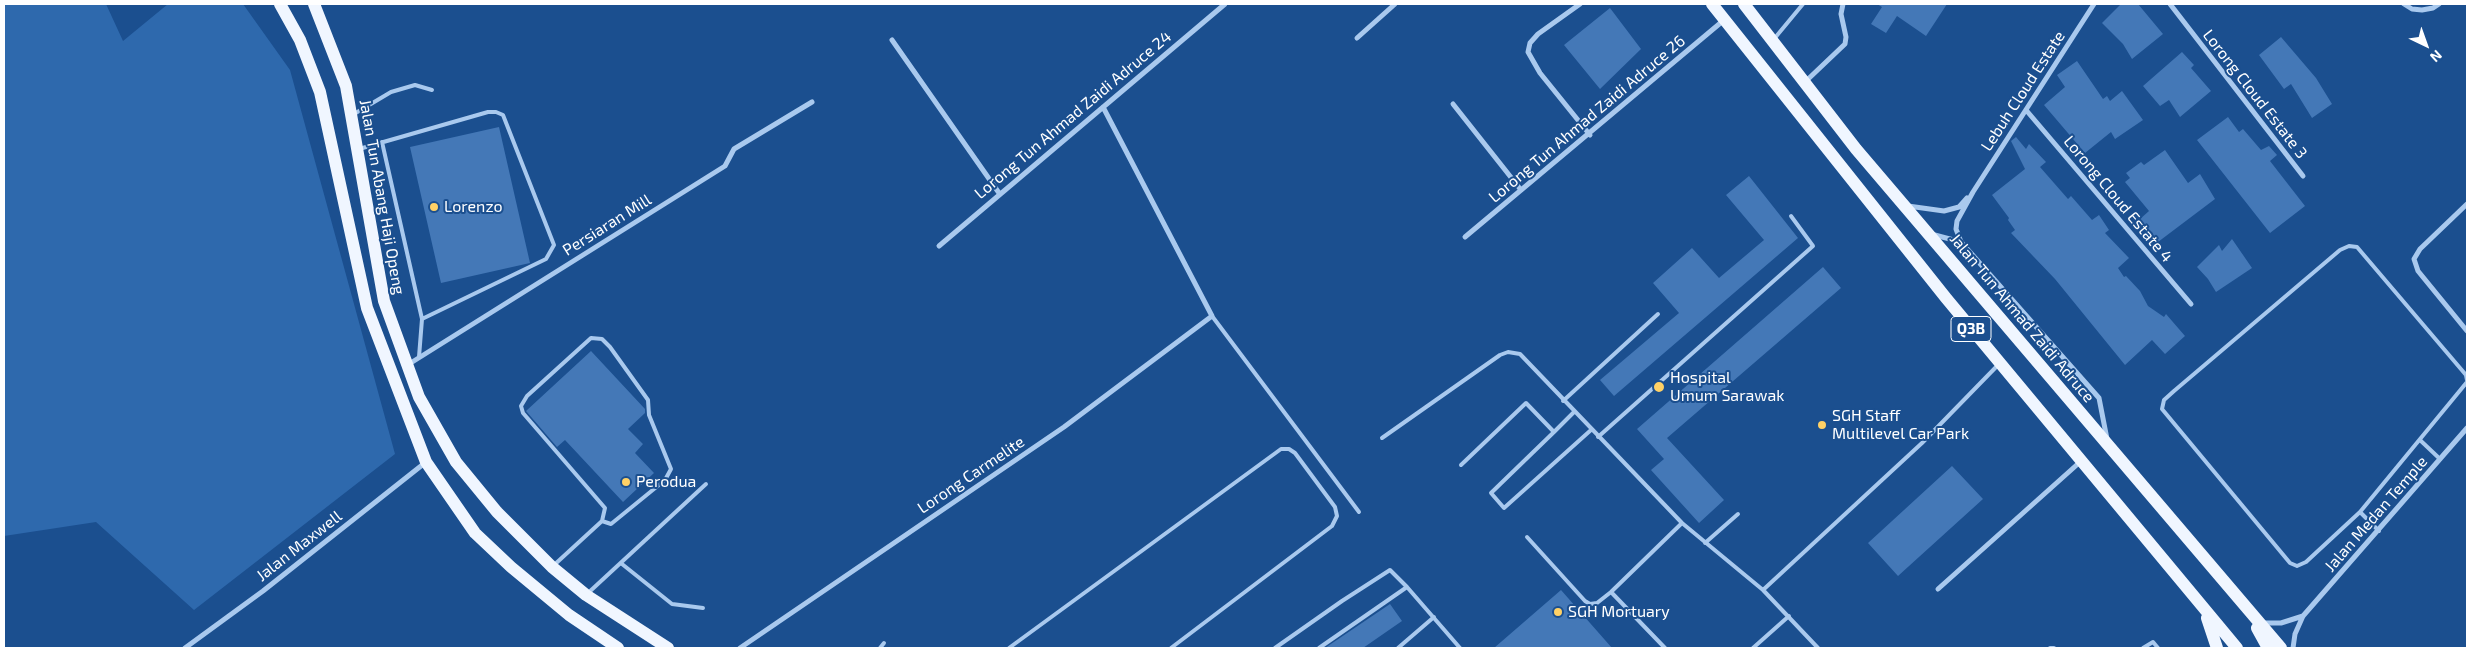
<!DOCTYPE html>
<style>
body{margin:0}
#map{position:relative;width:2471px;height:652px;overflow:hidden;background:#1b4f8f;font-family:"Exo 2",sans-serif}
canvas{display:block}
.frame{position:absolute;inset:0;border:5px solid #fff;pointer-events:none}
.north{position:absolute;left:2401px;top:20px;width:50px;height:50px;-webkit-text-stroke:4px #1b4f8f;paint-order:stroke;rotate:138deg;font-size:14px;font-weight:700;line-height:20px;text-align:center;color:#fff}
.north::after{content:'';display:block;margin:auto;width:18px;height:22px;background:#fff;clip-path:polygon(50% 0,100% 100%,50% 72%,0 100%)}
</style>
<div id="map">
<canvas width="2471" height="652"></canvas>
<div class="frame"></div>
<div class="north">N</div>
</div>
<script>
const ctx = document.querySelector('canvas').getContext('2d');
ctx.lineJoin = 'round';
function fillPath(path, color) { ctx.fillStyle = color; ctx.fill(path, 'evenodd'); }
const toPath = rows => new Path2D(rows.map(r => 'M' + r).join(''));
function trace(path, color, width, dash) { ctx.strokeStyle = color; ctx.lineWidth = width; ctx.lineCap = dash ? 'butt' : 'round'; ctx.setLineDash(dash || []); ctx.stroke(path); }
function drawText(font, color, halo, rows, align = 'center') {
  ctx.font = font + ' "Exo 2",sans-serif'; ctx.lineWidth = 4; ctx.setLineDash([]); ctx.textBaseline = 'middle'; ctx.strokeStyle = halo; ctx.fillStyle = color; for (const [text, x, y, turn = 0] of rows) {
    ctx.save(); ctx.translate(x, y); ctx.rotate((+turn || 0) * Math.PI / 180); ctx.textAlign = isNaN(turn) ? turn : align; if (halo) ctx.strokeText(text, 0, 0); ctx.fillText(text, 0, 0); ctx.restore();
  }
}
fillPath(toPath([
 [4,4,106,4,123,41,168,4,243,4,290,70,395,454,194,610,96,522,4,536]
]), '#2e69ad');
fillPath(toPath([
 [1877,4,1947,4,1926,36,1897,16,1886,33,1871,24,1882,7],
 [2121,4,2138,4,2163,34,2132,59,2123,44,2102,23],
 [1610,8,1641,49,1600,89,1564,45],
 [2281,37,2316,78,2332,104,2312,118,2291,84,2284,89,2259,55],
 [2182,52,2194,65,2191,68,2211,91,2180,117,2169,100,2160,106,2143,86],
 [2077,61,2103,99,2107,96,2110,101,2122,91,2143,120,2115,139,2111,132,2085,153,2044,105,2065,87,2057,75],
 [2228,117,2239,132,2243,129,2261,150,2269,146,2277,155,2270,161,2305,206,2270,233,2197,140],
 [499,127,530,263,441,283,410,147],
 [2016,137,2026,149,2029,144,2046,162,2040,167,2068,199,2071,196,2092,220,2099,215,2109,230,2105,233,2129,258,2118,268,2124,277,2126,276,2140,291,2148,306,2164,317,2166,314,2185,336,2165,354,2152,340,2125,365,2055,279,2011,233,2015,230,2008,220,2009,218,1992,195,2025,169,2011,141],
 [2165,150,2188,183,2200,174,2215,199,2158,242,2140,219,2149,211,2125,182,2130,178,2126,173,2141,162,2144,165],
 [1749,176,1798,238,1614,396,1600,380,1679,313,1653,283,1692,248,1719,278,1764,240,1726,195],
 [2232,239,2252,268,2216,292,2208,279,2197,267,2219,245,2222,251],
 [1823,267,1841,288,1667,438,1724,500,1699,523,1651,470,1664,459,1637,429],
 [591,351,645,409,645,413,628,429,643,444,635,453,654,473,623,502,565,440,557,447,526,411],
 [1952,466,1983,499,1898,576,1868,543],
 [1561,590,1612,648,1494,648],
 [1390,604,1402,621,1363,648,1325,648]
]), '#4478b7');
trace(toPath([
 [1774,39,1803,4],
 [354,114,391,92,415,85,432,90],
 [382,142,422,319],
 [359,149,488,112,496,112,503,115,554,245,546,259,422,319,419,357],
 [1212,316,1359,512],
 [2467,380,2466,375,2357,247,2349,246,2340,250,2174,391,2164,400,2162,409,2290,563,2297,566,2306,562,2360,512,2467,382],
 [1563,401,1658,314],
 [1554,432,1574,412],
 [1598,437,1813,246,1791,216],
 [1382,438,1500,355,1508,352,1520,354,1682,523,1763,590,1818,648],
 [2421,441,2440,459],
 [1461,465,1526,403,1554,432,1491,493,1504,508,1591,430],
 [2360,512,2379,531],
 [1527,537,1585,601,1590,604,1597,603,1611,592,1682,523],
 [1705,543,1738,514],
 [622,564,672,604,703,608],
 [553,566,602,521,605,508,523,413,521,406,527,396,591,338,602,339,610,347,648,400,649,415,671,469,665,480,611,524,602,521],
 [1763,590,1922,443,1998,365],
 [1611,592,1665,648],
 [587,594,706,484],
 [880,648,884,643],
 [1009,648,1281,449,1289,449,1295,453,1335,507,1337,516,1332,526,1171,648],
 [1275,648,1342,601,1390,570,1407,587,1460,648],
 [1319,648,1407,587],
 [1398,648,1434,617],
 [1753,648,1789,616],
 [2050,648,2054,648],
 [2143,648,2153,642,2158,648]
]), '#a9c9ee', 4);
trace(toPath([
 [1580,4,1538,34,1530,43,1528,52,1540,73,1590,135],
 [2094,4,1973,192,1957,221,1956,229,1961,242,2099,398,2107,439],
 [2170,4,2303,176],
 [2404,4,2412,9,2422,10,2433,8,2439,4],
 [1357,38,1395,4],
 [892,40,999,193],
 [1805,82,1845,44,1846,37,1841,14,1843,4],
 [1453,104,1521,190],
 [2026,110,2191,304],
 [2467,204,2420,249,2414,259,2418,271,2467,331],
 [1908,206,1944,211,1959,207,1967,198],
 [1931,234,1961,242],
 [1465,237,1724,20],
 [939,246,1225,4],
 [409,364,725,166,734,149,812,102],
 [1938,589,2080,462],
 [2262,623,2281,623,2303,616],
 [185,648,263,591,426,462],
 [740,648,1064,427,1212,316,1103,107],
 [2293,648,2295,634,2303,616,2467,428]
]), '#a9c9ee', 5);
trace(toPath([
 [280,4,300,40,320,92,367,308,426,462,475,533,511,567,569,615,618,648],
 [314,4,346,86,384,301,419,397,456,462,497,512,552,567,586,595,668,648],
 [1712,4,1946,298,2237,648],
 [1744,4,1856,149,2281,648],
 [2207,618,2217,648],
 [2257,628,2268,648]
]), '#f0f6ff', 12);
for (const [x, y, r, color] of [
 [434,207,5,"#ffd166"],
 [1659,387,6,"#ffd166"],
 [1822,425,5,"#ffd166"],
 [626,482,5,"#ffd166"],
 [1558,612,5,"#ffd166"]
]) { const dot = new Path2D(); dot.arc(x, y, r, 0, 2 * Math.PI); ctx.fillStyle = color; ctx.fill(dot); trace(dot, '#1b4f8f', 2); }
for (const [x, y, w] of [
 [1971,329,40]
]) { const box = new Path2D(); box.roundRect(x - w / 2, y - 12.5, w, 25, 4); ctx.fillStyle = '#1b4f8f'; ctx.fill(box); trace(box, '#fff', 1); }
drawText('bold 15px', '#fff', null, [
 ["Q3B",1971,329]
]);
drawText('16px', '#fff', '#1b4f8f', [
 ["Lebuh Cloud Estate",2023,91,-57],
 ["Lorong Cloud Estate 3",2255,94,52],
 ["Lorong Tun Ahmad Zaidi Adruce 24",1073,115,-40],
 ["Lorong Tun Ahmad Zaidi Adruce 26",1587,119,-40],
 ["Jalan Tun Abang Haji Openg",382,197,80],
 ["Lorong Cloud Estate 4",2118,199,50],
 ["Persiaran Mill",607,225,-32],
 ["Jalan Tun Ahmad Zaidi Adruce",2022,318,50],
 ["Lorong Carmelite",971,475,-34],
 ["Jalan Medan Temple",2376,514,-49],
 ["Jalan Maxwell",299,546,-38]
]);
drawText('16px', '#fff', '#1b4f8f', [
 ["Lorenzo",444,207],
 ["Hospital",1670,378],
 ["Umum Sarawak",1670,396],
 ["SGH Staff",1832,416],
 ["Multilevel Car Park",1832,434],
 ["Perodua",636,482],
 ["SGH Mortuary",1568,612]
], 'left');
</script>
